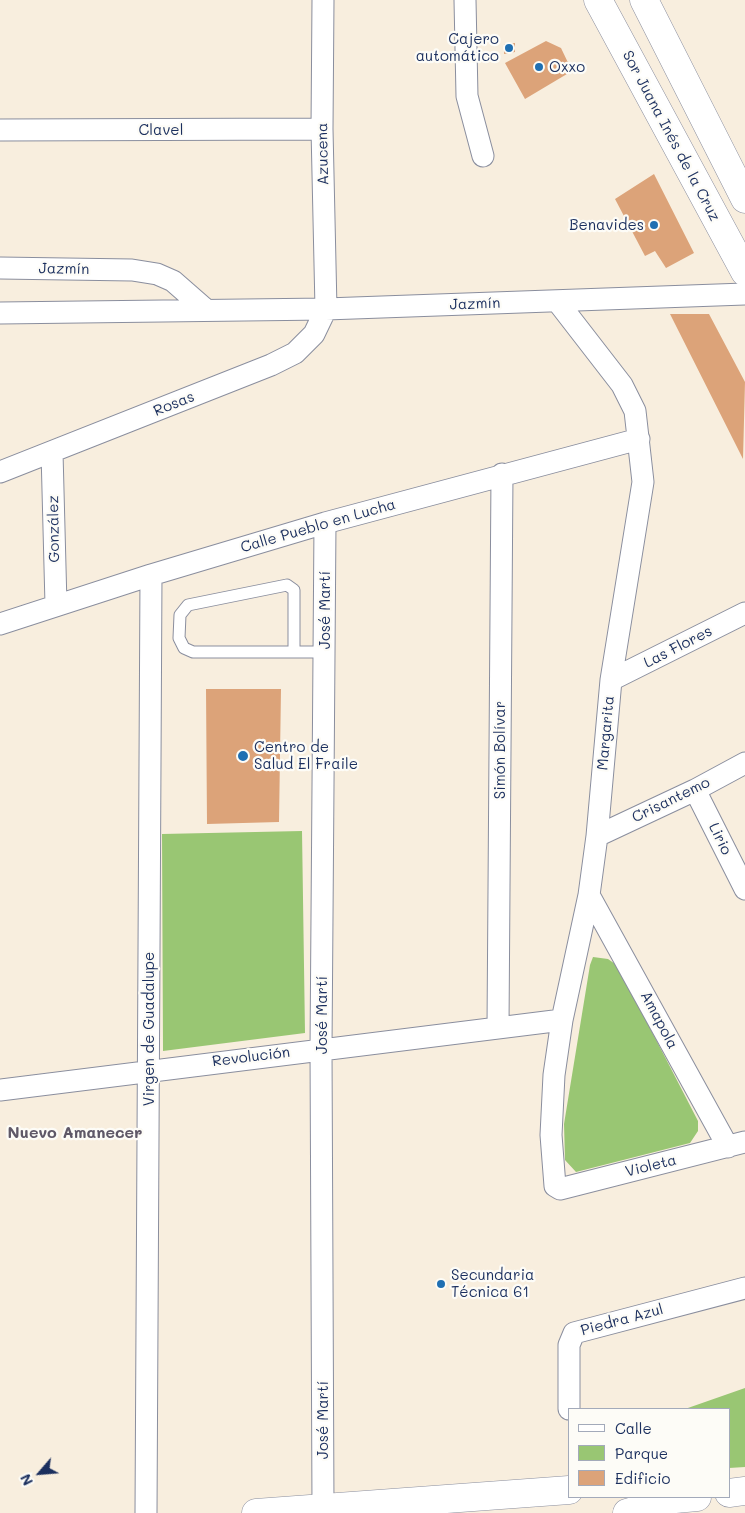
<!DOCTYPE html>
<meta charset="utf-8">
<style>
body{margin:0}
#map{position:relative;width:745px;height:1513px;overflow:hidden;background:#f8eede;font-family:Mali,sans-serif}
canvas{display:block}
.legend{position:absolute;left:568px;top:1408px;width:162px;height:90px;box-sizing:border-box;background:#fdfcf7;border:1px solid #a3aaba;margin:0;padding:6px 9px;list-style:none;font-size:15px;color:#1b2f5e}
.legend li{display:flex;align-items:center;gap:10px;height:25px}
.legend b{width:25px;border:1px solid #a3aaba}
.north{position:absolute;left:15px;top:1448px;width:50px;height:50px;-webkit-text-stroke:4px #fdfcf7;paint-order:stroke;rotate:243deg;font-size:14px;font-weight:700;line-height:20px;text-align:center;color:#1b2f5e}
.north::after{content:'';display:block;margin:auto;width:18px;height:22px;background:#1b2f5e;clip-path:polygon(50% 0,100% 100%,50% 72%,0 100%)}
</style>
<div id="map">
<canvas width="745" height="1513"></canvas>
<ul class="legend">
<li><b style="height:6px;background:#fff"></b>Calle</li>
<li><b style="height:14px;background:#99c673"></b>Parque</li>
<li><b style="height:14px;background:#dca379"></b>Edificio</li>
</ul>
<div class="north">N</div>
</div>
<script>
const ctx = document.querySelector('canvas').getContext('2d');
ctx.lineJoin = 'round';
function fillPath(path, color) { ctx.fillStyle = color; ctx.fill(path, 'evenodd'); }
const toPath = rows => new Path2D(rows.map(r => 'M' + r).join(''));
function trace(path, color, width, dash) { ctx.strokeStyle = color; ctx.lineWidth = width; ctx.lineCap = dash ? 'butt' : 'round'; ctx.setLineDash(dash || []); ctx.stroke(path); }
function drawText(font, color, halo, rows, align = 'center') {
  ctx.font = font + ' Mali,sans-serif'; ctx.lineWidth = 4.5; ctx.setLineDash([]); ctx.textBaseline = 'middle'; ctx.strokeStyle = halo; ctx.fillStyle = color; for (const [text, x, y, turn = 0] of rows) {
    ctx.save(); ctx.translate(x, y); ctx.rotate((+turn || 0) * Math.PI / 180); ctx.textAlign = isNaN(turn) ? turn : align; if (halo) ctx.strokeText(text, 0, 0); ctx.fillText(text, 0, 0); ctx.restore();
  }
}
fillPath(toPath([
 [302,831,305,1033,163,1051,162,834],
 [593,957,608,959,618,966,698,1121,698,1131,690,1143,576,1172,565,1160,564,1124,590,965],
 [745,1388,745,1467,729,1468,729,1409,685,1409]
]), '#99c673');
fillPath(toPath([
 [546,41,561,48,572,71,525,99,505,63],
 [515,43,515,52,504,54,504,44],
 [654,174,694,253,666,268,655,251,645,256,615,199],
 [670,314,709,314,745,382,743,459],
 [206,689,281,689,279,822,207,824]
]), '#dca379');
const service = toPath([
 [294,652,294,590,287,585,188,605,180,615,179,638,184,648,193,652,324,652]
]);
const minor = toPath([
 [465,0,467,96,483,156],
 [0,130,322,129],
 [0,268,132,270,157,274,173,281,205,309],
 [557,301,622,385,635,411,643,482,611,680,597,836,589,895,562,1020,554,1075,551,1135,555,1186,560,1189,745,1142],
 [0,313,326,309,745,294],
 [52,452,56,605],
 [0,472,271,365,295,353,314,334,326,309,322,129,323,0],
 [0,624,151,575,325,523,639,439],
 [611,680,745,613],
 [695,790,745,889],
 [597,836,695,790,745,763],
 [589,895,728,1147],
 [498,1026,502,474],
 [0,1090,562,1020],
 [569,1409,569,1345,574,1333,745,1288],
 [323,1507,321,1048,325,523],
 [146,1513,151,575]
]);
const tertiary = toPath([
 [729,1493,745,1491],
 [256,1513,569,1490],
 [627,1513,675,1499,697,1497]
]);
const secondary = toPath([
 [598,0,745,272],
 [644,0,745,199]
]);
trace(service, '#8a8e9e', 13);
trace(minor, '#8a8e9e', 23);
trace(tertiary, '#8a8e9e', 29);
trace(secondary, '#8a8e9e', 29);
trace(service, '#fff', 11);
trace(minor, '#fff', 21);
trace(tertiary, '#fff', 28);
trace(secondary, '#fff', 28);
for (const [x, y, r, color] of [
 [509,48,5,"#1f6fb2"],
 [539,67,5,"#1f6fb2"],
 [654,225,5,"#1f6fb2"],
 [243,756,6,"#1f6fb2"],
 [441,1284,5,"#1f6fb2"]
]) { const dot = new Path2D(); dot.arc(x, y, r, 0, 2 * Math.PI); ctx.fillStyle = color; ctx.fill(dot); trace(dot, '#fdfcf7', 2); }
drawText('15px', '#1b2f5e', '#fdfcf7', [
 ["Cajero",499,39,"right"],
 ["automático",499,56,"right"],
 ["Oxxo",549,67],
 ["Benavides",644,225,"right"],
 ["Centro de",254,747],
 ["Salud El Fraile",254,764],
 ["Secundaria",451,1275],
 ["Técnica 61",451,1292]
], 'left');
drawText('15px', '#1b2f5e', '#fdfcf7', [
 ["Clavel",161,130],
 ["Sor Juana Inés de la Cruz",671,136,62],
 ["Azucena",323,154,-91],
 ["Jazmín",64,269,1],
 ["Jazmín",475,304,-2],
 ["Rosas",174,404,-22],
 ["Calle Pueblo en Lucha",318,526,-16],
 ["González",54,529,-91],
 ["José Martí",325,610,-90],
 ["Las Flores",678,647,-27],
 ["Margarita",606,733,-85],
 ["Simón Bolívar",500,750,-90],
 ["Crisantemo",671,800,-26],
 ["Lirio",720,839,64],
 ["José Martí",322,1015,-90],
 ["Amapola",659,1020,62],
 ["Virgen de Guadalupe",149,1029,-90],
 ["Revolución",251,1057,-7],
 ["Violeta",651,1166,-14],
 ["Piedra Azul",622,1320,-15],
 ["José Martí",323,1420,-90]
]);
drawText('bold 16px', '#5f5867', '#fdfcf7', [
 ["Nuevo Amanecer",75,1133]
]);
</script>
